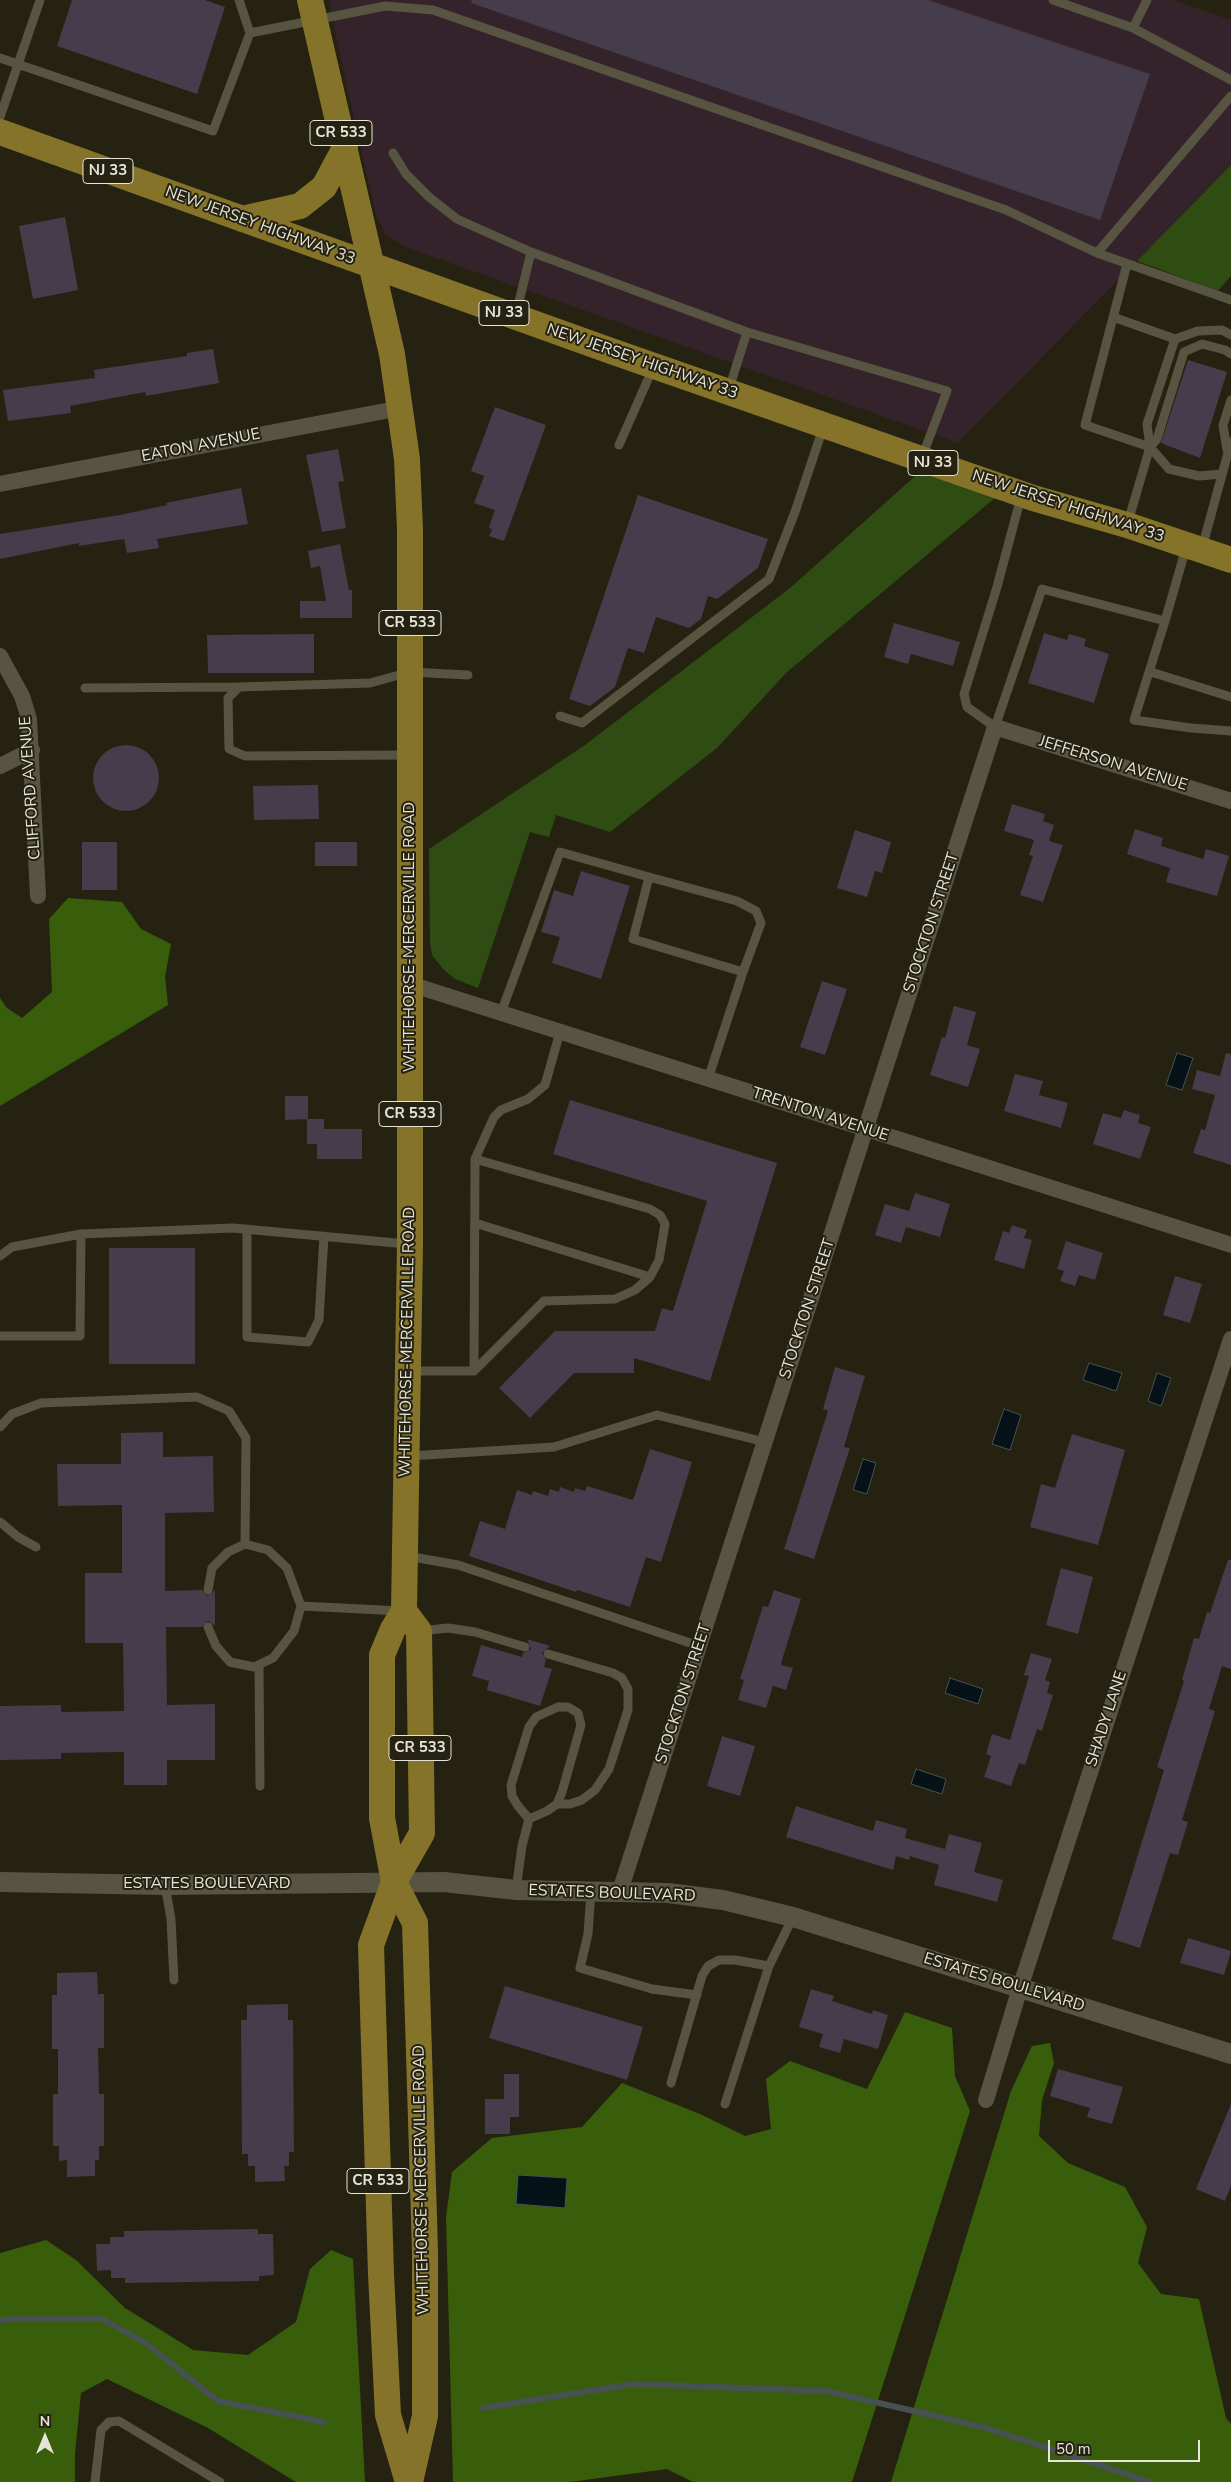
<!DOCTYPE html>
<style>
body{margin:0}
#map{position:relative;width:1231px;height:2482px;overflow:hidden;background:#252211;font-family:"Nunito Sans",sans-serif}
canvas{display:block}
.north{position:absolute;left:20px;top:2412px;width:50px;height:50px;-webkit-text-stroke:4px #252211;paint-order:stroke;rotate:0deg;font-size:14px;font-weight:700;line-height:20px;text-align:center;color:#e6e4da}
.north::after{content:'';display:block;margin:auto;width:18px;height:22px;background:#e6e4da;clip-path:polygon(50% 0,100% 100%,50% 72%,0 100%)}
.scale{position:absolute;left:1048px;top:2440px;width:152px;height:22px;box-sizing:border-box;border:2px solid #e6e4da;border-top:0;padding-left:6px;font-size:15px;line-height:18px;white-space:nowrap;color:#e6e4da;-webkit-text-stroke:4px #252211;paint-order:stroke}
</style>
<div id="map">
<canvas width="1231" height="2482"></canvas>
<div class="north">N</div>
<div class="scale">50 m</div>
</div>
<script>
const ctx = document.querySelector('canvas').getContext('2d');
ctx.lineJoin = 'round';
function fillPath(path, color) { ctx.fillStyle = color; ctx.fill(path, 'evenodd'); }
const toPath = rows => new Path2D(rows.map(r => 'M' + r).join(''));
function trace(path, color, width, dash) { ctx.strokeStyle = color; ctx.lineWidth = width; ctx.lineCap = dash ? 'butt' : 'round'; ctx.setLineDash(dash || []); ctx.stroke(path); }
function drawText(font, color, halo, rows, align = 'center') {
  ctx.font = font + ' "Nunito Sans",sans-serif'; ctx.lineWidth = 4; ctx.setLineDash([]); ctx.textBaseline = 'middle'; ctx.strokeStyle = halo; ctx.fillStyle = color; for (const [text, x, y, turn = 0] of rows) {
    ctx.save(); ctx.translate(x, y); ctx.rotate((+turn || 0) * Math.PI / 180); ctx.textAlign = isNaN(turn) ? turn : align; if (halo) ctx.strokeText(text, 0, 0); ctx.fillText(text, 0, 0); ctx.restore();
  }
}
fillPath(toPath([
 [329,0,1173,0,1231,20,1231,165,958,443,405,247,385,234,376,215,341,61]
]), '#34232b');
fillPath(toPath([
 [1231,165,1231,276,1218,291,1137,261],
 [923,469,996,497,786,673,717,748,610,832,556,815,549,837,530,832,478,988,455,979,443,969,432,955,430,943,429,849,585,745,790,588]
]), '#2f4c12');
fillPath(toPath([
 [68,898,122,902,141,929,171,944,165,977,168,1005,0,1106,0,998,7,1008,22,1018,52,992,49,919],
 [905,2012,952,2028,955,2076,970,2111,852,2482,693,2482,667,2469,570,2482,453,2482,446,2217,452,2172,492,2138,582,2127,622,2083,700,2114,745,2136,771,2129,766,2079,790,2061,867,2089],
 [1050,2043,1054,2063,1042,2100,1039,2136,1068,2163,1125,2187,1147,2227,1138,2263,1161,2294,1199,2299,1226,2418,1231,2424,1231,2482,891,2482,1011,2091,1032,2046],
 [46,2240,76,2260,125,2308,193,2350,248,2355,296,2322,310,2269,331,2250,353,2259,365,2482,296,2482,208,2428,107,2379,81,2393,75,2453,75,2482,0,2482,0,2253]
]), '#385e0b');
const water = toPath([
 [1177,1053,1193,1058,1182,1090,1166,1085,1177,1053],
 [1089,1363,1122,1373,1116,1391,1083,1380,1089,1363],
 [1157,1373,1171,1378,1161,1406,1148,1401,1157,1373],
 [1004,1409,1021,1415,1010,1450,992,1444,1004,1409],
 [863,1459,876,1463,867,1494,853,1490,863,1459],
 [950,1678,983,1689,978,1704,945,1693,950,1678],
 [916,1769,946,1779,942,1794,911,1784,916,1769],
 [518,2175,567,2178,565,2208,516,2204,518,2175]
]);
fillPath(water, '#051218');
trace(water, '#485152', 1);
trace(toPath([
 [0,2320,37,2318,102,2319,147,2344,218,2401,324,2422],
 [483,2408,633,2384,827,2391,983,2427,1151,2482]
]), '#485152', 6);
fillPath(toPath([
 [72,0,205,0,225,7,197,94,57,46],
 [472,0,928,0,1150,74,1100,220,471,3],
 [65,217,78,290,33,299,19,226],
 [213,349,219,383,146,396,145,392,70,406,71,413,8,421,3,390,95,378,94,370,187,356,187,353],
 [1188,360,1227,372,1200,458,1161,443],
 [495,407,546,425,504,541,489,536,492,530,489,527,495,510,474,503,484,476,471,471],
 [338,449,344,481,338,482,346,528,322,532,306,455],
 [241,488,248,524,157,539,159,548,127,553,124,539,79,546,79,543,0,559,0,534,120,515,167,505,166,503],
 [638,495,768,539,758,568,717,599,708,596,701,619,689,628,656,617,644,653,628,648,615,687,590,706,569,699],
 [340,544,349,590,352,590,352,618,300,618,300,601,326,601,320,566,311,568,308,551],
 [894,623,960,642,953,666,911,654,908,664,884,657],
 [1044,633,1067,640,1069,634,1086,639,1084,646,1109,654,1094,703,1028,683],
 [314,634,314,673,208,673,207,635],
 '93 778a33 33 0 1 1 66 0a33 33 0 1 1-66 0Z',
 [318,785,319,819,254,820,253,786],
 [1012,804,1045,814,1043,821,1054,825,1049,841,1063,845,1043,902,1020,895,1033,856,1029,855,1034,840,1004,831],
 [1135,829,1163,838,1161,846,1203,859,1206,849,1229,856,1217,896,1166,882,1170,868,1127,854],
 [855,830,891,842,882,873,875,871,867,897,837,888],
 [82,842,117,842,117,890,82,890],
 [315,842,357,842,357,866,315,866],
 [581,871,630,886,601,979,552,963,560,937,541,932,554,890,573,896],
 [822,981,847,989,825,1055,800,1047],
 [954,1006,976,1012,967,1045,980,1049,968,1087,930,1075,942,1037,945,1038],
 [1226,1053,1231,1054,1231,1165,1193,1153,1201,1129,1205,1130,1215,1095,1192,1089,1197,1070,1220,1076],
 [1015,1074,1043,1081,1039,1095,1068,1103,1061,1128,1004,1111],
 [285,1096,308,1096,308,1119,285,1120],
 [570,1100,777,1163,710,1381,634,1358,634,1373,574,1373,530,1418,499,1388,555,1331,655,1331,662,1308,673,1311,707,1201,553,1154],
 [1124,1110,1140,1115,1138,1123,1151,1127,1140,1159,1093,1144,1103,1113,1121,1118],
 [307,1119,324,1119,324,1129,362,1129,362,1159,317,1159,317,1144,307,1144],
 [915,1193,950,1204,940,1237,906,1227,901,1243,875,1235,885,1204,909,1211],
 [1012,1225,1027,1230,1024,1238,1032,1240,1024,1269,994,1260,1003,1231,1009,1233],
 [1066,1241,1103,1253,1095,1280,1079,1275,1075,1286,1060,1281,1064,1271,1057,1269],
 [109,1248,195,1248,195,1364,109,1364],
 [1175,1276,1202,1284,1190,1323,1163,1315],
 [835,1367,865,1376,844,1447,850,1448,814,1559,784,1549,828,1411,823,1409],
 [163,1432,163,1457,213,1456,214,1512,165,1513,165,1591,202,1590,207,1596,215,1590,215,1626,208,1621,202,1627,166,1627,167,1705,215,1704,215,1760,167,1760,167,1785,124,1785,124,1752,61,1753,61,1759,0,1760,0,1706,61,1705,61,1712,124,1711,123,1643,85,1643,85,1573,122,1573,122,1505,58,1506,57,1464,121,1464,121,1433],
 [1072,1434,1125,1450,1098,1545,1030,1527,1041,1484,1055,1488],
 [650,1449,692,1462,661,1562,646,1557,630,1607,577,1590,576,1592,469,1556,480,1521,505,1529,517,1490,532,1495,533,1491,548,1496,550,1489,559,1492,560,1487,574,1492,575,1488,585,1491,587,1486,633,1500],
 [1228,1560,1231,1560,1231,1669,1222,1666,1209,1709,1215,1711,1182,1820,1188,1822,1178,1855,1170,1853,1140,1948,1112,1939,1164,1770,1157,1767,1184,1681,1182,1680,1194,1638,1199,1639,1207,1612,1210,1613],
 [1061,1568,1093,1577,1078,1634,1046,1625],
 [774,1590,801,1599,782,1660,781,1665,793,1668,786,1690,773,1686,766,1708,738,1700,744,1680,740,1679,763,1606,768,1607],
 [527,1639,550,1646,542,1653,546,1660,544,1667,552,1669,540,1706,487,1690,489,1681,472,1676,481,1645,522,1657,523,1653,531,1649],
 [1031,1653,1052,1659,1045,1680,1050,1682,1047,1693,1053,1695,1042,1731,1037,1729,1025,1765,1019,1763,1011,1786,984,1777,991,1756,986,1754,992,1734,1010,1740,1029,1676,1024,1675],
 [722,1736,755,1746,740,1796,707,1786],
 [796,1806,873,1831,876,1820,907,1829,905,1838,945,1849,949,1834,982,1843,974,1872,1003,1880,997,1902,934,1885,939,1865,910,1856,909,1860,896,1856,893,1870,786,1837],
 [1188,1938,1231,1951,1224,1975,1180,1963],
 [97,1972,98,1994,104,1994,104,2048,98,2048,99,2094,104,2094,104,2146,99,2146,99,2160,95,2160,95,2176,67,2177,67,2160,59,2161,59,2146,53,2146,53,2094,58,2094,58,2049,52,2049,52,1995,57,1995,57,1973],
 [505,1986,643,2027,627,2080,489,2038],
 [811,1989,834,1996,832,2001,872,2014,873,2010,888,2015,878,2049,844,2039,840,2053,819,2047,823,2034,799,2027],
 [288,2004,288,2020,293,2020,294,2152,289,2152,289,2166,284,2166,285,2181,255,2182,255,2166,248,2166,248,2154,242,2154,241,2020,247,2020,247,2005],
 [1058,2069,1123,2087,1112,2124,1087,2117,1090,2108,1050,2096],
 [504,2074,519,2074,519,2117,510,2117,510,2134,485,2134,485,2099,504,2099],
 [1231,2104,1231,2185,1225,2201,1196,2189],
 [258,2229,258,2234,273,2234,274,2275,259,2276,259,2281,125,2283,125,2278,111,2278,111,2270,97,2271,96,2244,110,2244,110,2237,124,2237,124,2231]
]), '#453c4c');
trace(toPath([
 [1053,0,1133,28],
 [1147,0,1133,28,1231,80],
 [250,33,385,6,433,10,1006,210,1097,253,1231,300],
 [0,58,213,131,250,33,239,0],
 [0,117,40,0],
 [393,153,406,174,429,197,457,219,531,252],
 [1097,253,1231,96],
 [1127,264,1085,425,1150,447,1169,469,1199,476,1221,474],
 [516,314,531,252,747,332,947,391,922,457],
 [1113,317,1175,339,1198,331,1222,330,1231,335],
 [729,389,747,332],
 [619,445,653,368],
 [1150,447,1157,439,1184,352,1202,344,1225,350,1231,354],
 [1227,450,1223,425,1231,400],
 [1021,497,997,587,964,694,967,707,995,727,1042,589,1165,621,1186,548],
 [1128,522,1150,447,1147,424,1175,339],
 [1202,548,1231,442],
 [1165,621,1134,720,1191,728,1231,731],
 [1151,672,1231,697],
 [85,688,239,687],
 [560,716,582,723,769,579,795,512,823,428],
 [407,755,245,756,229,749,228,698,239,687,370,683,410,672,468,675],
 [649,877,737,901,756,911,761,923,743,972],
 [501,1013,560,852,649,877,633,939,743,972,708,1079],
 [475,1223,650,1277],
 [247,1229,247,1337,308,1342,319,1320,324,1236],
 [0,1256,12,1247,81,1234,233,1228,407,1244],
 [0,1336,80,1336,81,1234],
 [410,1371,474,1371,544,1301,615,1299,635,1290,650,1277,659,1260,665,1224,660,1215,650,1209,475,1159,494,1117,501,1110,528,1099,545,1085,560,1032],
 [474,1371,475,1159],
 [0,1427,12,1414,41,1403,197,1397,229,1411,246,1438,245,1544],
 [409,1456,554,1447,657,1415,765,1442],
 [0,1522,18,1537,36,1547],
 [407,1556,458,1565,699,1646],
 [208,1590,212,1568,228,1552,245,1544,268,1550,287,1568,301,1606],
 [208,1627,216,1646,230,1662,254,1667,273,1658,294,1631,301,1606,401,1611],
 [420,1631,448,1628,475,1632,525,1647],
 [548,1654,613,1673,622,1678,628,1689,628,1710,609,1769,595,1790,582,1800,570,1804,557,1804],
 [259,1665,260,1786],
 [558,1707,568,1707,578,1713,581,1725,562,1792,557,1804,547,1811,529,1819,518,1806,512,1796,511,1785,529,1727,536,1717,558,1707],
 [165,1885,171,1919,174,1980],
 [516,1890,522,1846,529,1819],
 [591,1891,588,1934,580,1968,652,1989,697,1995],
 [671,2083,702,1976,708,1966,719,1960,735,1960,769,1966],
 [725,2104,769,1966,793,1917],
 [95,2482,101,2430,109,2422,119,2421,220,2482]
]), '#575441', 9);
trace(toPath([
 [0,484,401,408],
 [0,656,22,696,29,719,38,896],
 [0,766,32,750],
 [410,984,1231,1245],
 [620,1891,995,727,1231,801],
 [986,2100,1020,1988,1231,1339]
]), '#575441', 16);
trace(toPath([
 [0,1882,165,1885,444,1882,516,1890,668,1893,723,1900,793,1917,1231,2054]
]), '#575441', 20);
trace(toPath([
 [310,0,392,354,407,459,410,530,410,1244,404,1611,393,1629,382,1655,382,1818,394,1882,415,1923,425,2251,425,2416,410,2482],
 [0,132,611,351,921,459,1033,498,1127,525,1231,560],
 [242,219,300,206,324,187,345,148],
 [404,1611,419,1631,422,1833,394,1882,371,1945,381,2274,388,2415,408,2482]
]), '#85732a', 26);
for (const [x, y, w] of [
 [341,133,62],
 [108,171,50],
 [504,313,50],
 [933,463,50],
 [410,623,62],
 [410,1114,62],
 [420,1748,62],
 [378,2181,62]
]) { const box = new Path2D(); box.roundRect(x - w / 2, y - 12.5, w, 25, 4); ctx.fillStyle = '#252211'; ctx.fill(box); trace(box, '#e6e4da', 1); }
drawText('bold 15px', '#e6e4da', null, [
 ["CR 533",341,133],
 ["NJ 33",108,171],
 ["NJ 33",504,313],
 ["NJ 33",933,463],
 ["CR 533",410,623],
 ["CR 533",410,1114],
 ["CR 533",420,1748],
 ["CR 533",378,2181]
]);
drawText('16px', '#e6e4da', '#252211', [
 ["NEW JERSEY HIGHWAY 33",260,226,20],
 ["NEW JERSEY HIGHWAY 33",642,362,19],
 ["EATON AVENUE",201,446,-11],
 ["NEW JERSEY HIGHWAY 33",1068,507,18],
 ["JEFFERSON AVENUE",1113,764,17],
 ["CLIFFORD AVENUE",31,788,-94],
 ["STOCKTON STREET",932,923,-72],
 ["WHITEHORSE-MERCERVILLE ROAD",410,937,-90],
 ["TRENTON AVENUE",820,1115,18],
 ["STOCKTON STREET",808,1309,-72],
 ["WHITEHORSE-MERCERVILLE ROAD",408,1342,-89],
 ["STOCKTON STREET",684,1694,-72],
 ["SHADY LANE",1107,1719,-72],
 ["ESTATES BOULEVARD",207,1884],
 ["ESTATES BOULEVARD",612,1894,2],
 ["ESTATES BOULEVARD",1004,1983,17],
 ["WHITEHORSE-MERCERVILLE ROAD",422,2180,-91]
]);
</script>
